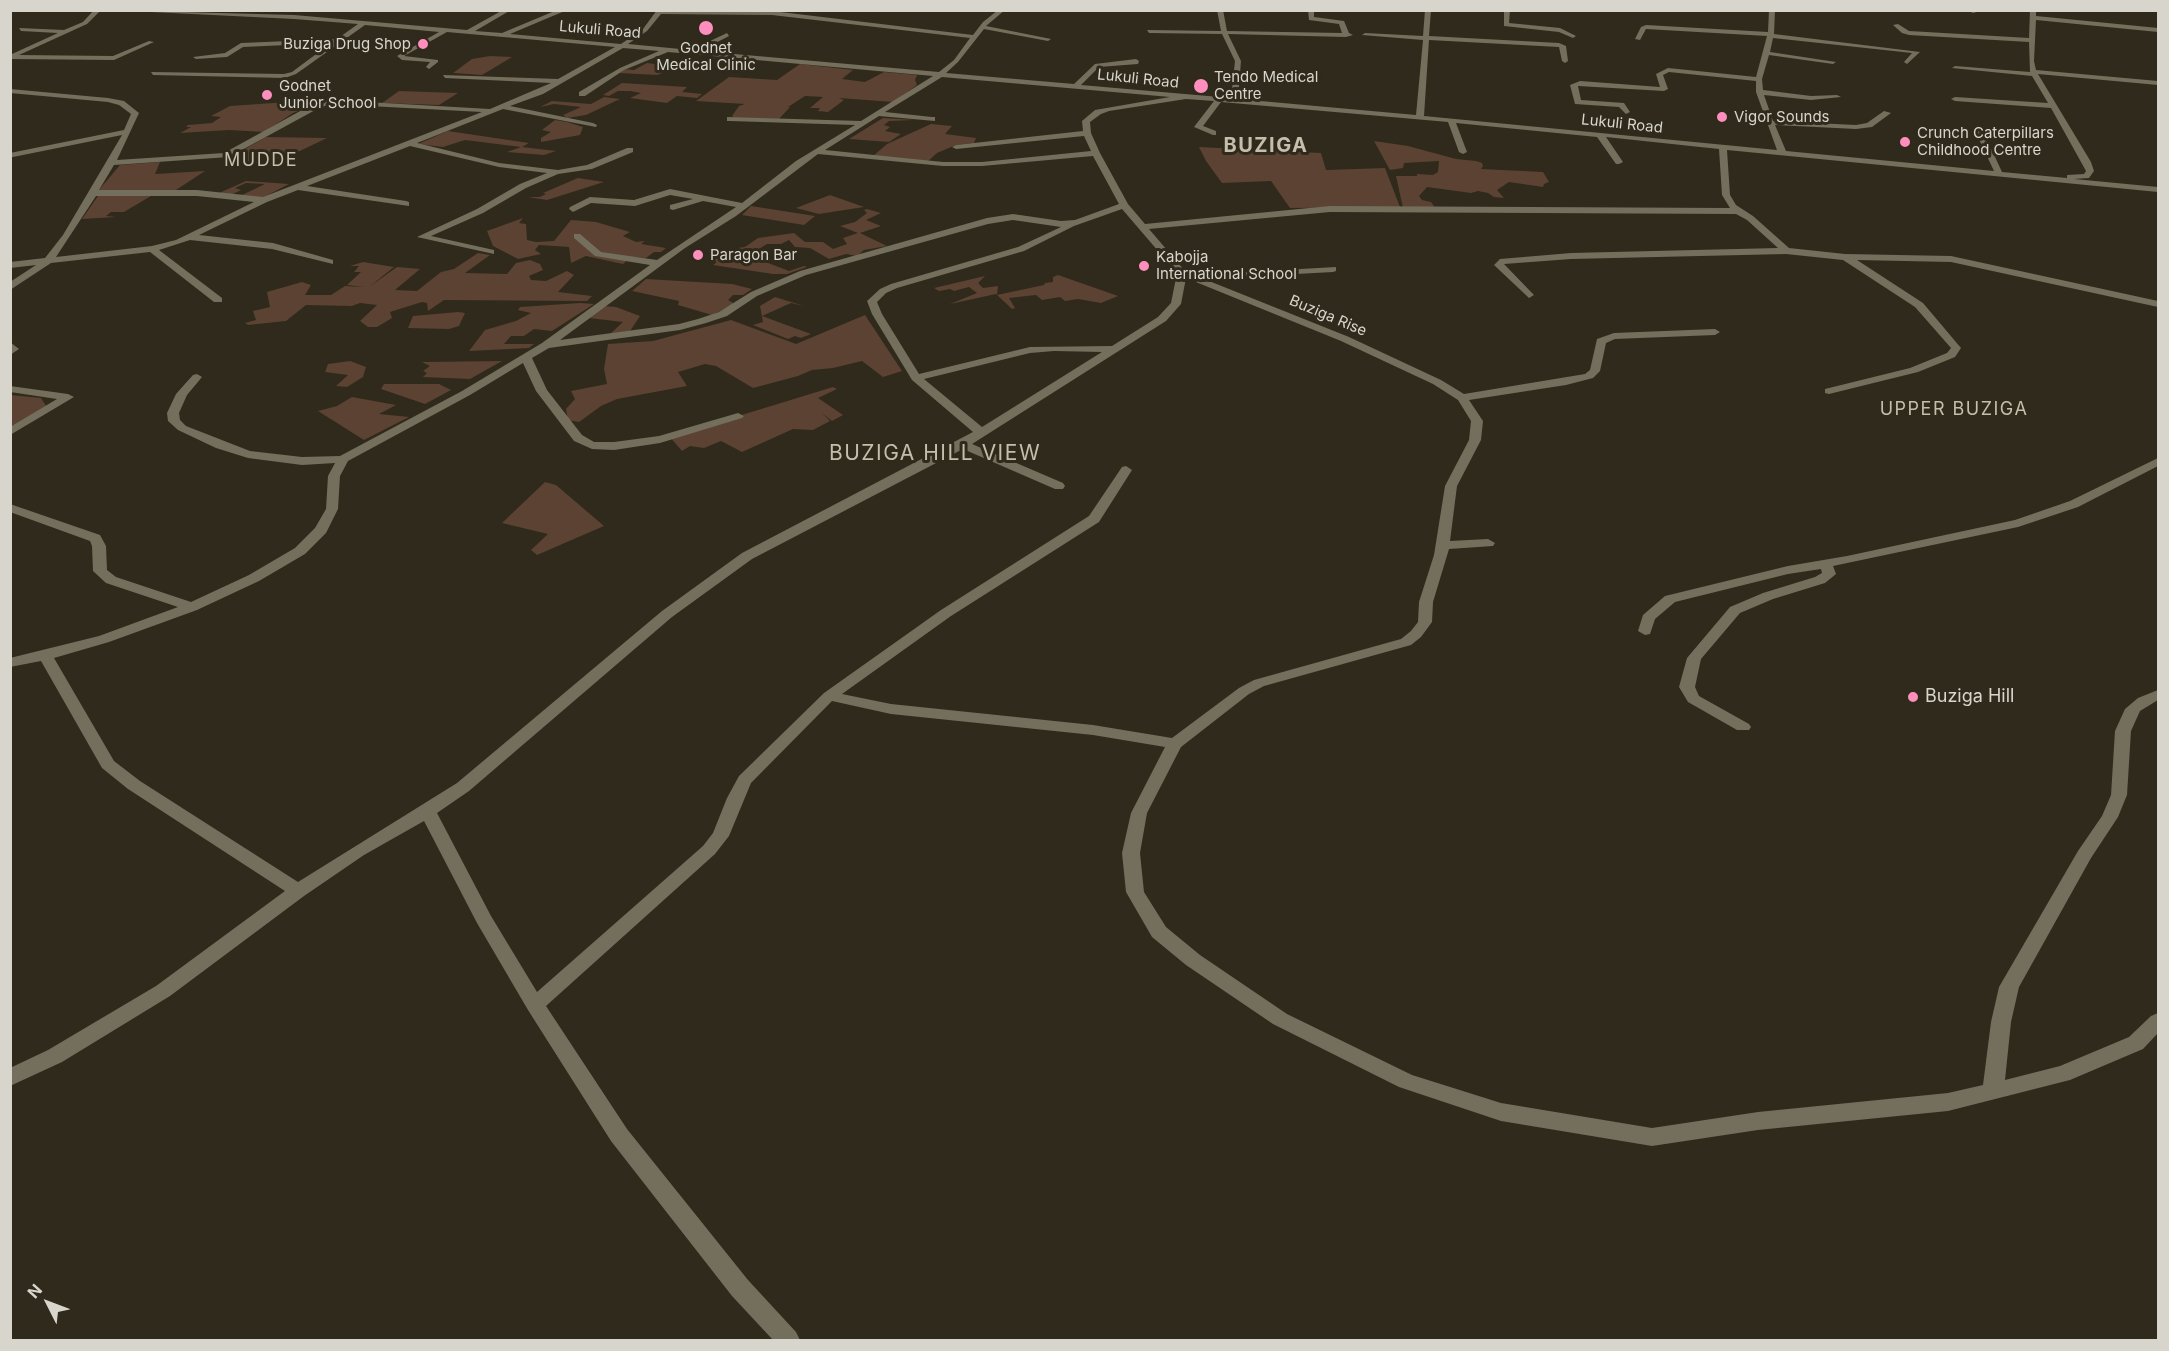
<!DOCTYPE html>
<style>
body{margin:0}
#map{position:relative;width:2169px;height:1351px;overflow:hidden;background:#2f2a1b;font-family:Inter,sans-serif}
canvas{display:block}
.frame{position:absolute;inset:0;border:12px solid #d8d5cc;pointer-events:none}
.north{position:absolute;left:18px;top:1273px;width:60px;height:60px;-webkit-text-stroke:4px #2f2a1b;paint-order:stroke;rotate:312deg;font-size:16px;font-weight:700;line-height:24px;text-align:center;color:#d8d5cc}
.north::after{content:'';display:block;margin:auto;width:21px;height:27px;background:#d8d5cc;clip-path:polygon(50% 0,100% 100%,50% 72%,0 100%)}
</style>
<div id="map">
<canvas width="2169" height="1351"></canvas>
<div class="frame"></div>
<div class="north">N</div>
</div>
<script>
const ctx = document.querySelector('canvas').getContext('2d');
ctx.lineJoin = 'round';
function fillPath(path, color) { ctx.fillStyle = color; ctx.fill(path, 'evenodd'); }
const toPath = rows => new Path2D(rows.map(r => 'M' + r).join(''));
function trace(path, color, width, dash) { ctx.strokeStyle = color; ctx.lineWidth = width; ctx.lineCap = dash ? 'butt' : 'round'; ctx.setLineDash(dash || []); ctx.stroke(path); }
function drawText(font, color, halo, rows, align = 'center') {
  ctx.font = font + ' Inter,sans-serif'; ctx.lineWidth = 6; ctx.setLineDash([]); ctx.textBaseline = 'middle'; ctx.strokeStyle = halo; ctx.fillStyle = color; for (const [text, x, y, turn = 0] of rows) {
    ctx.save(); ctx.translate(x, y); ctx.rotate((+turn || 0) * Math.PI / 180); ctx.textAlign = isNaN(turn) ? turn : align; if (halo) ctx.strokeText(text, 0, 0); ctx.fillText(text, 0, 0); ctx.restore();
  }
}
fillPath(toPath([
 [490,56,512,57,482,75,453,73,472,59],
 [647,63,677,67,657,75,619,73,623,69,634,70],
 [800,64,853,70,842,79,865,82,884,72,917,75,915,80,917,85,893,102,839,98,844,100,828,112,818,111,820,108,810,108,823,97,805,96,788,107,790,107,779,119,734,118,732,116,739,106,745,104,696,101,729,77,777,80],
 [622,83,687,87,682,92,702,94,697,98,677,96,667,103,630,98,641,93,630,91,618,91,609,96,603,95],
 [399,91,458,93,439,105,382,103],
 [604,97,620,99,586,115,567,118,563,115,581,107,554,104,540,107,552,101,591,104],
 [288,102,319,103,293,113,264,132,229,130,180,133,191,127,186,127,188,125,212,123,221,117,211,116,230,106],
 [883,118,915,120,889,121,884,125,890,127,885,131,901,134,889,142,849,139],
 [555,120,567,122,583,127,580,135,541,142,541,138,551,132,542,130],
 [931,124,952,126,945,134,976,138,974,143,956,145,937,153,926,163,872,157,887,144],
 [448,131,529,143,522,147,556,151,544,155,507,152,521,147,465,140,443,147,418,144],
 [266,137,327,138,283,159,262,156,247,164,222,162],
 [1374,141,1408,146,1456,159,1476,161,1482,163,1483,166,1481,169,1543,172,1549,182,1544,184,1543,187,1509,182,1497,190,1504,198,1494,197,1488,193,1478,191,1471,193,1427,187,1419,196,1422,200,1431,202,1436,209,1403,208,1396,176,1417,176,1417,174,1433,175,1438,172,1439,161,1404,163,1403,168,1390,170],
 [1199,147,1321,153,1326,170,1385,168,1400,207,1290,208,1271,181,1222,183,1206,161],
 [160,162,155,174,205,171,176,190,98,191,120,165],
 [578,178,604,182,547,200,528,197,540,197,546,194,543,193],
 [246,181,289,184,262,198,240,196,265,184,246,183,235,188,241,190,231,195,217,194],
 [830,195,864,207,819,214,796,208],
 [98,196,151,196,124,212,111,212,106,216,116,217,82,219],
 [751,206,815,216,804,225,742,215],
 [867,209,881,213,866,220,881,226,860,233,887,246,864,250,857,256,846,254,829,259,810,248,795,247,789,240,781,244,767,244,757,250,759,254,755,258,789,271,804,266,807,267,787,274,773,274,713,265,717,262,709,260,719,253,732,253,738,248,745,247,758,238,794,233,805,242,823,242,833,249,847,244,843,238,858,233,840,226,855,222,867,213,864,210],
 [523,218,519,223,526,224,527,240,536,242,554,241,571,220,596,222,630,232,623,236,636,242,645,241,641,244,666,248,661,252,654,252,646,258,631,257,623,264,586,256,571,263,569,247,539,245,535,250,541,254,518,259,493,246,487,231],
 [478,253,490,255,465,273,507,274,516,263,530,260,540,264,543,270,529,276,531,280,546,281,567,271,574,275,558,292,592,296,587,301,444,300,428,311,427,303,422,302,390,312,392,318,377,327,368,327,360,321,377,305,360,303,352,306,306,305,286,321,248,325,245,323,256,320,253,311,270,307,267,292,302,282,311,285,305,295,331,295,345,286,365,287,347,285,361,272,354,272,359,266,350,266,363,262,394,267,369,287,397,267,420,269,395,290,417,291,441,272,454,269],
 [1058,275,1118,296,1101,303,1078,299,1065,301,1060,297,1042,300,1036,295,1009,298,1015,308,1012,309,996,294,950,304,977,293,969,287,954,291,950,289,939,291,934,288,985,276,978,283,983,288,998,286,997,295,1044,285,1045,283,1053,282,1053,277],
 [646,279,732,284,752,289,743,295,733,295,728,300,735,304,712,315,678,305,679,301,632,291],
 [775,297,804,306,791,303,762,316,811,334,801,338,795,336,788,339,753,325,763,322,760,306],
 [580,303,594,304,552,331,534,329,524,336,511,336,504,344,534,344,529,348,469,351,485,330,516,321,531,313,518,310,520,307],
 [604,306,616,307,640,316,630,331,610,334,623,322,589,318],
 [458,312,465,313,459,326,449,329,408,328,413,316],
 [865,315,902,371,883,377,862,361,833,368,812,370,798,376,753,388,716,366,705,364,678,372,687,386,617,399,601,406,579,422,568,420,566,409,575,399,571,391,607,384,604,369,608,344,653,341,731,320,796,344],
 [350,361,366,367,363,377,347,387,336,386,348,375,325,372,328,364],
 [502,361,470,379,423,377,427,373,423,371,430,366,422,362],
 [384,384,439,384,451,390,425,404,381,389],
 [833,387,837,389,818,398,843,415,832,421,822,413,830,421,813,430,793,429,742,452,721,441,704,448,690,446,682,451,670,437],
 [11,395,41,398,46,406,11,427],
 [352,397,396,405,379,414,409,417,364,440,318,411,337,406],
 [545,482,556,485,604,526,537,555,531,550,548,534,502,523]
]), '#5c4232');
fillPath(toPath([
 [94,10,101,10,87,24,19,55,113,56,149,41,154,42,114,60,10,59,12,54,58,33,21,31,19,28,64,30,83,22,94,10],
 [111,10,294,15,467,30,503,10,511,10,475,31,502,33,557,10,567,10,510,34,621,44,643,29,657,10,772,11,973,35,983,22,998,10,1005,10,986,26,1051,39,1048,41,984,29,958,62,946,73,1074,84,1095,64,1136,59,1139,61,1138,64,1099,67,1081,85,1231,98,1235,61,1222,34,1149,33,1147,30,1221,31,1217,10,1223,10,1227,31,1342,33,1339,24,1309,20,1308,10,1314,10,1314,17,1344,21,1349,33,1353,35,1346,37,1228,34,1241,61,1238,99,1416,115,1423,40,1362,35,1365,33,1423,36,1425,10,1431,10,1429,36,1559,43,1566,46,1568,61,1565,63,1562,61,1559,47,1429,40,1424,116,1777,150,1756,92,1756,81,1669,72,1663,75,1668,89,1664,91,1578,86,1581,100,1624,103,1630,112,1626,114,1619,107,1575,104,1570,85,1580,81,1660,87,1656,74,1668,68,1756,77,1767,36,1646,29,1640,40,1635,39,1641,27,1646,25,1768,32,1769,10,1775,10,1774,34,1920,52,1907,64,1904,62,1912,53,1773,38,1770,52,1836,62,1833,64,1769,55,1762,79,1763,90,1811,96,1837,95,1841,97,1811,100,1764,95,1773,121,1856,125,1867,123,1884,111,1891,113,1872,127,1856,129,1775,125,1786,151,1994,171,1975,131,1979,129,1983,131,2002,172,2067,178,2067,175,2084,174,2086,171,2051,108,1955,101,1951,99,1955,97,2048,103,2032,76,1952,68,1955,66,2030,72,2029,42,1909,35,1902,33,1893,25,1898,24,1909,31,2029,38,2030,10,2036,10,2036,16,2158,28,2158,32,2036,20,2034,61,2036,70,2158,81,2158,85,2038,74,2091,162,2094,171,2089,178,2074,179,2158,187,2158,192,1727,150,1730,195,1736,205,1753,216,1789,248,1845,254,1951,256,2158,301,2158,307,1951,262,1857,260,1923,303,1961,348,1955,357,1918,372,1829,394,1825,393,1825,389,1910,368,1947,353,1951,348,1915,307,1843,260,1786,254,1571,259,1504,264,1532,293,1534,295,1529,298,1494,265,1500,259,1571,253,1778,248,1747,220,1736,214,1330,212,1149,229,1185,271,1194,275,1336,267,1336,271,1333,272,1204,279,1349,337,1441,380,1464,394,1585,374,1590,370,1597,339,1614,333,1715,329,1720,332,1715,335,1615,339,1606,343,1600,371,1593,378,1566,385,1469,400,1483,421,1481,440,1457,486,1450,541,1488,539,1495,543,1493,546,1449,549,1433,602,1432,622,1421,637,1411,645,1264,686,1249,694,1181,747,1147,813,1140,853,1144,892,1166,927,1200,955,1287,1014,1412,1075,1501,1103,1652,1128,1758,1112,1948,1093,1983,1085,1991,1022,1999,987,2078,851,2102,816,2111,795,2115,731,2125,709,2138,698,2158,690,2158,700,2140,711,2131,731,2127,795,2118,817,2091,858,2019,987,2011,1022,2005,1080,2060,1066,2129,1037,2151,1016,2158,1013,2158,1033,2143,1049,2070,1080,1948,1111,1758,1130,1652,1146,1501,1121,1399,1087,1273,1024,1186,965,1152,937,1126,892,1122,853,1131,813,1165,747,1093,735,891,714,832,701,751,783,729,836,715,854,546,1006,627,1129,748,1280,796,1332,800,1340,773,1340,732,1296,611,1141,528,1010,477,923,424,821,364,855,304,896,170,996,62,1062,10,1086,10,1068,48,1050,156,986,285,891,128,789,102,768,41,661,10,667,10,658,99,636,178,607,106,583,93,571,92,546,90,541,10,512,10,504,100,535,106,546,107,570,116,577,191,602,249,575,295,548,315,528,326,509,328,476,335,463,302,465,248,458,216,448,178,430,168,421,167,413,176,394,193,375,197,374,202,377,187,395,179,413,180,420,186,426,250,451,302,457,340,456,462,391,542,343,650,265,595,256,574,238,574,234,580,234,601,252,657,260,736,207,703,201,673,210,670,209,670,205,693,199,670,195,635,206,591,203,573,212,569,209,570,207,590,197,634,200,670,189,742,203,796,161,855,125,730,121,727,121,727,117,861,121,933,76,668,52,624,70,585,96,579,96,579,92,620,68,659,51,623,48,543,94,510,106,593,123,597,125,596,127,503,109,417,143,499,163,558,170,587,165,627,148,633,148,633,152,592,169,558,174,526,188,483,213,431,236,494,250,494,254,417,237,477,209,520,184,547,173,499,167,410,146,307,186,406,201,409,202,409,206,298,190,267,202,199,235,273,243,333,260,333,264,272,249,190,240,159,250,222,298,222,302,214,302,150,252,51,263,10,290,10,282,36,265,10,268,10,262,45,258,63,235,122,135,13,157,10,157,10,153,124,130,131,114,119,105,108,102,10,93,10,89,108,98,124,101,139,113,117,160,224,153,313,104,331,100,490,109,551,83,445,78,443,75,558,79,615,47,447,32,404,56,438,60,438,62,429,69,426,67,430,62,402,60,397,56,439,32,365,25,296,74,285,78,153,75,151,72,284,74,292,72,331,43,243,47,227,57,196,59,193,57,225,53,241,43,337,39,358,24,294,19,111,10],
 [661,14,772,15,970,38,954,60,939,72,700,51,729,36,727,33,691,50,628,44,647,31,661,14],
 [942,77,1170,97,1095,110,1082,121,1083,131,956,145,952,147,956,149,1084,136,1091,151,982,162,943,162,825,150,879,116,935,121,935,117,932,117,885,112,942,77],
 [1186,99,1214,101,1194,127,1213,135,1216,135,1216,131,1203,126,1221,102,1448,122,1459,152,1463,154,1467,152,1456,123,1597,137,1616,164,1619,164,1623,162,1606,137,1719,149,1722,195,1730,208,1330,206,1145,224,1128,204,1100,153,1091,133,1090,122,1101,114,1109,111,1186,99],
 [331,104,482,112,263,197,197,190,99,190,114,165,229,157,319,108,331,104],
 [818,154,943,166,982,166,1093,156,1119,204,1075,220,1061,221,1013,214,987,218,800,271,751,292,719,312,698,319,679,324,560,340,685,248,736,216,818,154],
 [96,196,197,196,254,202,176,240,152,246,56,257,96,196],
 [1122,209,1177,273,1171,303,1158,317,1112,346,1030,347,919,374,882,314,877,302,886,293,897,288,1024,251,1074,226,1122,209],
 [1013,220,1061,227,1018,247,891,284,880,289,867,301,872,314,912,380,973,432,742,553,662,611,457,783,298,882,140,781,114,761,54,658,109,642,197,610,259,581,305,554,326,533,338,509,340,476,348,461,470,395,523,363,536,391,574,441,592,449,614,450,660,443,742,418,744,416,738,413,659,436,614,442,594,442,582,435,547,390,532,358,549,348,680,330,706,323,727,316,757,296,806,275,988,224,1013,220],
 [1186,278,1341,341,1433,384,1458,400,1471,421,1469,440,1445,486,1434,555,1419,602,1418,622,1411,631,1401,639,1254,680,1239,688,1172,738,1093,725,891,704,842,694,951,616,1099,522,1132,470,1126,466,1122,467,1089,516,941,610,824,693,739,776,727,798,713,833,703,846,537,992,491,916,437,813,469,791,672,617,752,559,963,449,1055,489,1063,489,1065,486,1063,483,972,444,1166,321,1181,304,1186,278],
 [1054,351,1102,352,982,427,924,379,1030,353,1054,351],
 [1504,10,1510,10,1509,23,1560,28,1576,36,1573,38,1559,32,1504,26,1504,10],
 [1971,10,1977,10,1977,12,1972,13,1971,10],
 [10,342,19,349,10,355,10,342],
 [10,386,68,394,74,397,10,435,10,427,57,399,10,392,10,386],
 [2158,458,2158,466,2078,507,2018,527,1833,566,1836,574,1825,583,1773,599,1740,613,1701,659,1695,687,1699,696,1749,724,1751,727,1749,730,1737,730,1688,702,1679,687,1687,658,1730,607,1763,593,1815,577,1822,573,1821,569,1788,574,1675,602,1655,619,1650,634,1645,635,1638,631,1643,615,1665,596,1788,566,1847,556,2015,520,2070,501,2158,458]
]), '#746e5d');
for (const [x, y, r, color] of [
 [706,28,8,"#fe8ebd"],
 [423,44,6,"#fe8ebd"],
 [1201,86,8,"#fe8ebd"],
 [267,95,6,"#fe8ebd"],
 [1722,117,6,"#fe8ebd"],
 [1905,142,6,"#fe8ebd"],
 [698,255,6,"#fe8ebd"],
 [1144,266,6,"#fe8ebd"],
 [1913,697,6,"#fe8ebd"]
]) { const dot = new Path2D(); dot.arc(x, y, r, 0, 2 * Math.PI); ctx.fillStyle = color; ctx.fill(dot); trace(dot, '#2f2a1b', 2); }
drawText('15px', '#d8d5cc', '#2f2a1b', [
 ["Lukuli Road",600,30,5],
 ["Lukuli Road",1138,79,6],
 ["Lukuli Road",1622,124,6],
 ["Buziga Rise",1328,316,23]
]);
drawText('15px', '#d8d5cc', '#2f2a1b', [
 ["Buziga Drug Shop",411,44,"right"],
 ["Godnet",706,48,"center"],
 ["Medical Clinic",706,65,"center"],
 ["Tendo Medical",1214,77],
 ["Centre",1214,94],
 ["Godnet",279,86],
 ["Junior School",279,103],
 ["Vigor Sounds",1734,117],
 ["Crunch Caterpillars",1917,133],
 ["Childhood Centre",1917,150],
 ["Paragon Bar",710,255],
 ["Kabojja",1156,257],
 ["International School",1156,274]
], 'left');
ctx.letterSpacing = '1.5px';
drawText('18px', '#c5beac', '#2f2a1b', [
 ["MUDDE",261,161],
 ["UPPER BUZIGA",1954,410]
]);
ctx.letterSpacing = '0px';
drawText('18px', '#d8d5cc', '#2f2a1b', [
 ["Buziga Hill",1925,697]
], 'left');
ctx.letterSpacing = '1.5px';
drawText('bold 20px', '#c5beac', '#2f2a1b', [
 ["BUZIGA",1266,146]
]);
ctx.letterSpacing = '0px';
ctx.letterSpacing = '1.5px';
drawText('21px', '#c5beac', '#2f2a1b', [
 ["BUZIGA HILL VIEW",935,454]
]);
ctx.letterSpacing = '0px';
</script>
